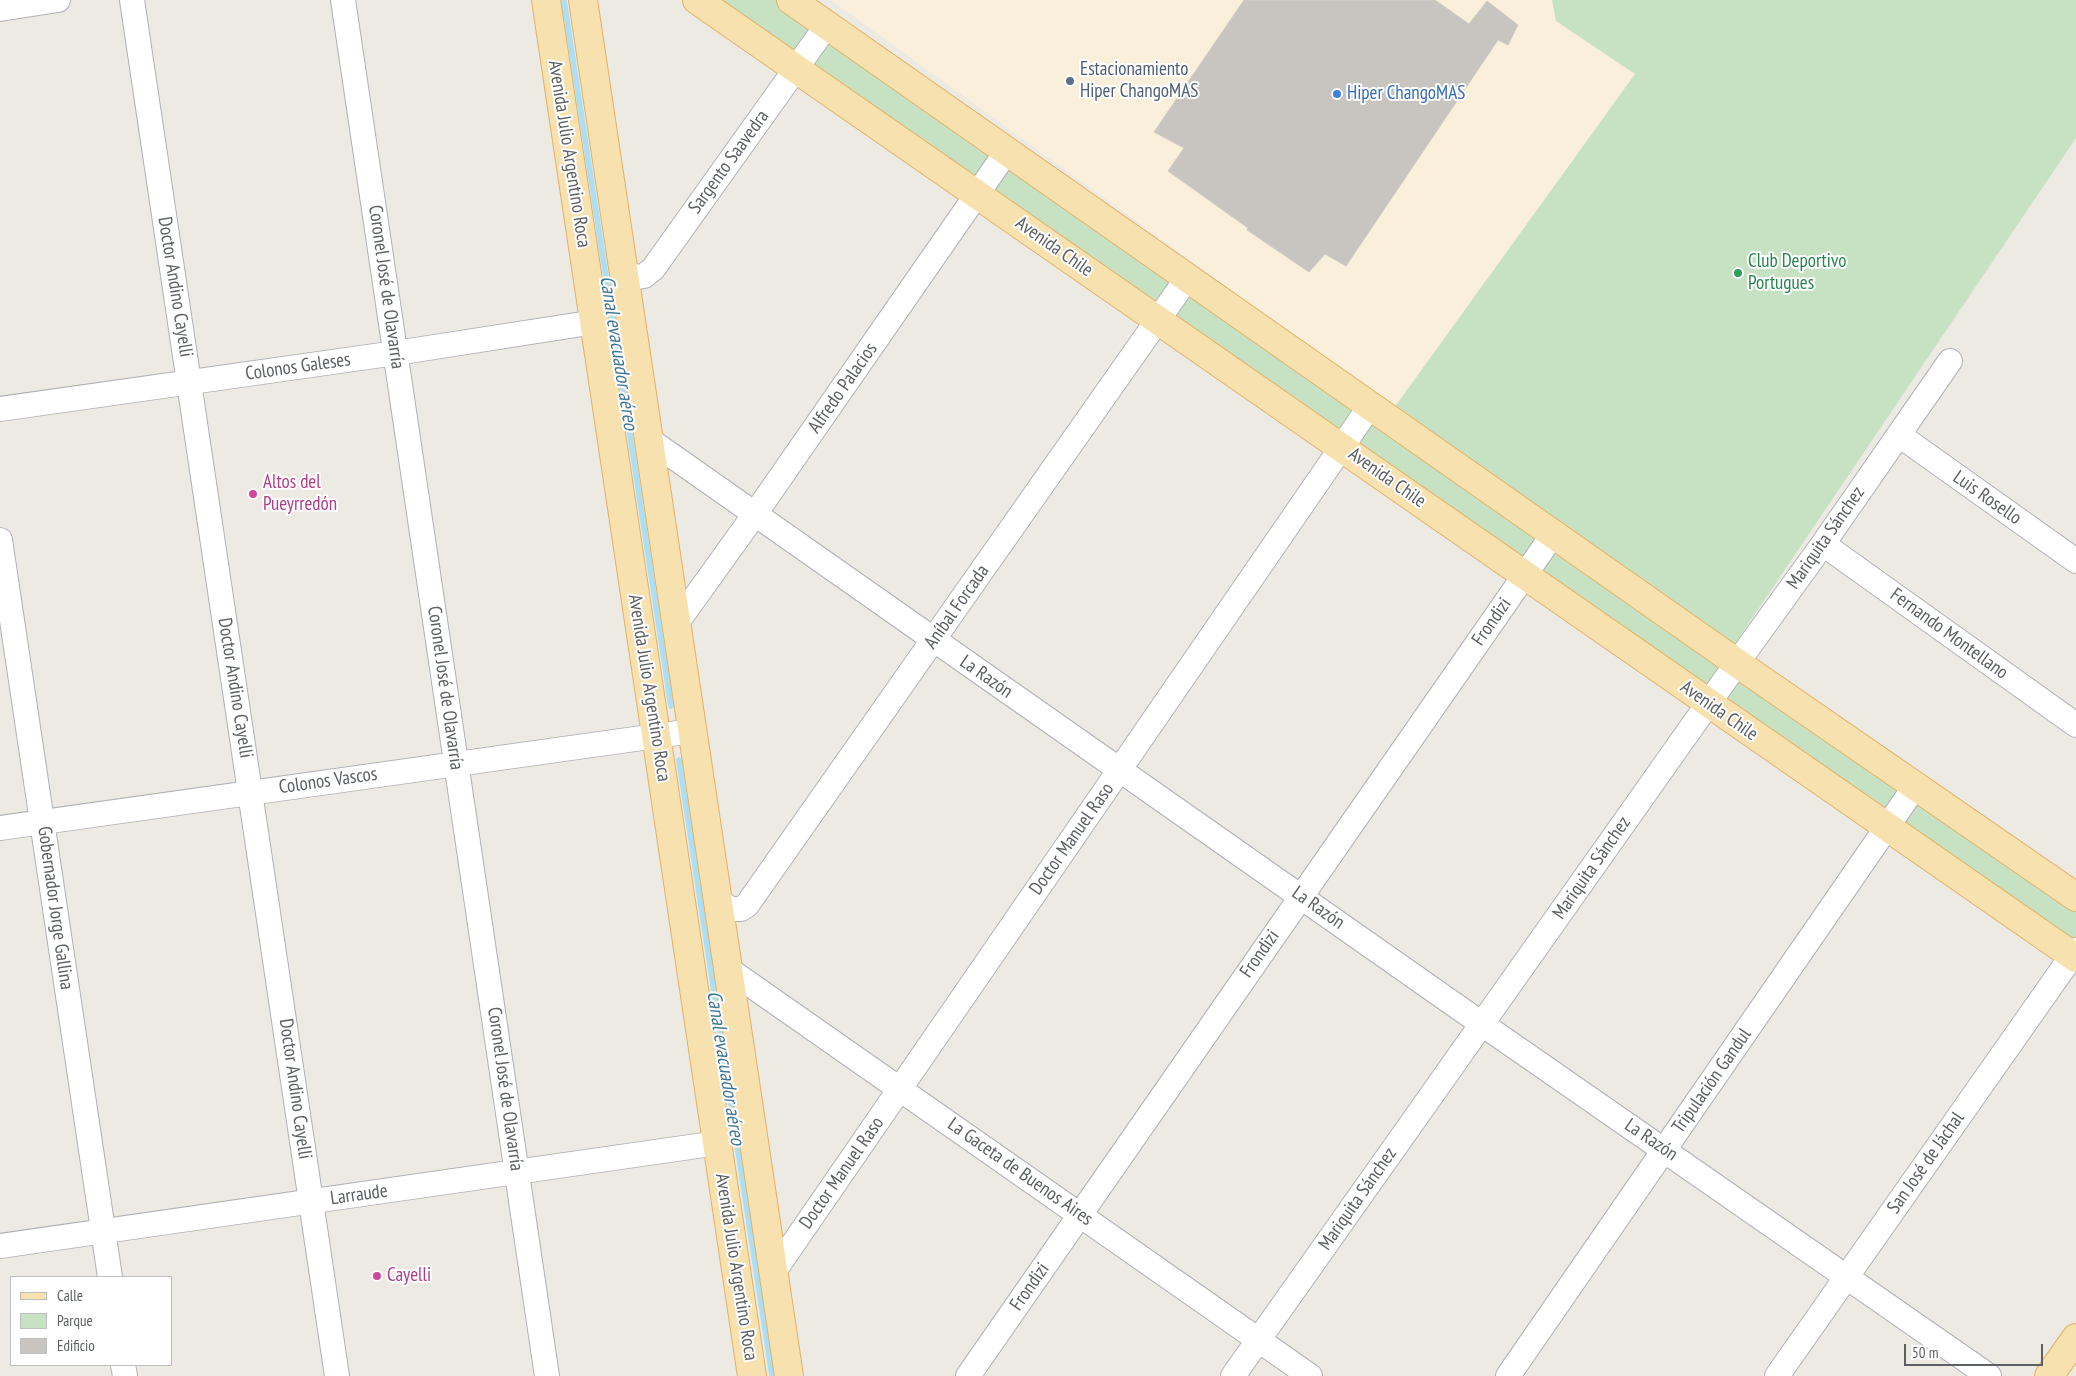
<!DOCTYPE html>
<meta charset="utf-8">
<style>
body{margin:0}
#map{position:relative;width:2076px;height:1376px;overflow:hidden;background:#edeae4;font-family:"PT Sans Narrow",sans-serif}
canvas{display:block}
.legend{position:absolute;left:10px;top:1276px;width:162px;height:90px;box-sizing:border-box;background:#fff;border:1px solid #bebfc1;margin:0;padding:6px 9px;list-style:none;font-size:15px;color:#5c6063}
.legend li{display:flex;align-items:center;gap:10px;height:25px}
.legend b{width:25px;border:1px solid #bebfc1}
.scale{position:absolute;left:1904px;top:1344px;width:139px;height:22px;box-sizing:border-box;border:2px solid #5c6063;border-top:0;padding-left:6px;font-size:15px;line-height:18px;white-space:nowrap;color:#5c6063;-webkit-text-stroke:4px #fff;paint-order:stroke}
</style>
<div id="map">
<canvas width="2076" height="1376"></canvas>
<ul class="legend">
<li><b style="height:6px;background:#f7e2af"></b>Calle</li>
<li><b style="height:14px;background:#c7e2c3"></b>Parque</li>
<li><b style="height:14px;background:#c8c5c0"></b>Edificio</li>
</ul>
<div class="scale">50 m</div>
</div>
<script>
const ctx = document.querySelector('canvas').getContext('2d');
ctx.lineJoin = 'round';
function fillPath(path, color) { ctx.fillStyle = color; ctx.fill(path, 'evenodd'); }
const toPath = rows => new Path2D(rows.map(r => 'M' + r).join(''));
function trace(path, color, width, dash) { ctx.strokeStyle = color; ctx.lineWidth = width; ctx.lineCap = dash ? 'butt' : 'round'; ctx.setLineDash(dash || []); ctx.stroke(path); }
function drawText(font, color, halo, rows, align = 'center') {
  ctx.font = font + ' "PT Sans Narrow",sans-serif'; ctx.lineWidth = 4; ctx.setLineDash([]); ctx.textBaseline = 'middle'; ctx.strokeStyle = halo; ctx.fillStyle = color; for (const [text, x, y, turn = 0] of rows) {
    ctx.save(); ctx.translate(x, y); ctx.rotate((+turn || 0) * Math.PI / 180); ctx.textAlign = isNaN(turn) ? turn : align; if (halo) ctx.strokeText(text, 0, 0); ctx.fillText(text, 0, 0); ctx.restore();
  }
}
fillPath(toPath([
 [831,0,1552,0,1556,21,1636,74,1394,408]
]), '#faefdb');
fillPath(toPath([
 [697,0,791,0,2076,897,2076,958],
 [1552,0,2076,0,2076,138,1734,645,1394,408,1635,74,1556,21]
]), '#c7e2c3');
trace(toPath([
 [564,0,671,706],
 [679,760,772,1376]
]), '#aadff6', 5.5);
const building = toPath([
 [1244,0,1435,0,1469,24,1487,1,1518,25,1508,45,1498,40,1346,266,1325,254,1309,272,1247,230,1248,228,1168,171,1184,148,1154,132,1244,0]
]);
fillPath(building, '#c8c5c0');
trace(building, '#d1cbc3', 1);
const minor = toPath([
 [132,0,337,1376],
 [343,0,547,1376],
 [0,9,58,0],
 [623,267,628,274,638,277,644,276,653,269,827,25],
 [0,409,396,353,595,322],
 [1899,435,2076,561],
 [648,439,1482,1024,1989,1376],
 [0,540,110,1277],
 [1823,544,2076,725],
 [676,624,755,514,1007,151],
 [0,828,692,731],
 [716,895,721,902,730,909,741,909,747,905,1188,277],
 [728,969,1310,1376],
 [0,1246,718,1143],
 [773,1273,1370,406],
 [123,1365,125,1376],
 [968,1376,1554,533],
 [1233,1376,1737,663,1823,544,1950,361],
 [1508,1376,1916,785],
 [1777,1376,2076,950]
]);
const major = toPath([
 [546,0,752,1376],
 [583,0,789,1376],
 [697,0,2076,958],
 [791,0,1737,663,2076,897],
 [2049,1376,2076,1338]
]);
trace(minor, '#afb2b5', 26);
trace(major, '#e3b067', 30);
trace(minor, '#fff', 24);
trace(major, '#f7e2af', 28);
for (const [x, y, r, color] of [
 [1070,81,5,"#5c6f8a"],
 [1337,94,5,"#3f7fe0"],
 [1738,273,5,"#2e9e5b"],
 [253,494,5,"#d1479c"],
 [377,1276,5,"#d1479c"]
]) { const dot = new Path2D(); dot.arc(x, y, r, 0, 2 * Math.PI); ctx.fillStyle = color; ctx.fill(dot); trace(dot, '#fff', 2); }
drawText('19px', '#4e5e75', '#fff', [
 ["Estacionamiento",1080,70],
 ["Hiper ChangoMAS",1080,92]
], 'left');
drawText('19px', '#366cbe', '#fff', [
 ["Hiper ChangoMAS",1347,94]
], 'left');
drawText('19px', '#5c6063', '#fff', [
 ["Avenida Julio Argentino Roca",569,154,81],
 ["Sargento Saavedra",729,162,-54],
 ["Avenida Chile",1054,247,35],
 ["Doctor Andino Cayelli",175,287,81],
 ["Coronel José de Olavarría",386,287,82],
 ["Colonos Galeses",298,367,-8],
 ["Alfredo Palacios",843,388,-55],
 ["Avenida Chile",1387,478,35],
 ["Luis Rosello",1987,498,35],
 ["Mariquita Sánchez",1826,538,-55],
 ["Aníbal Forcada",957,607,-55],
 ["Frondizi",1492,622,-55],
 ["Fernando Montellano",1949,634,36],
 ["La Razón",986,677,35],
 ["Doctor Andino Cayelli",235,688,81],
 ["Coronel José de Olavarría",445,688,82],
 ["Avenida Julio Argentino Roca",649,688,81],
 ["Avenida Chile",1719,711,35],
 ["Colonos Vascos",328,781,-8],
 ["Doctor Manuel Raso",1072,839,-55],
 ["Mariquita Sánchez",1592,868,-55],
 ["Gobernador Jorge Gallina",55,908,82],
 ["La Razón",1318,908,35],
 ["Frondizi",1260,954,-55],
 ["Tripulación Gandul",1712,1081,-55],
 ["Doctor Andino Cayelli",295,1089,82],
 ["Coronel José de Olavarría",505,1089,82],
 ["La Razón",1651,1140,34],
 ["San José de Jáchal",1926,1163,-55],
 ["La Gaceta de Buenos Aires",1020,1172,35],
 ["Doctor Manuel Raso",842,1173,-55],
 ["Larraude",359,1195,-8],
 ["Mariquita Sánchez",1358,1199,-55],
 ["Avenida Julio Argentino Roca",736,1267,81],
 ["Frondizi",1030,1287,-55]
]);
drawText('19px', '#27864d', '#fff', [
 ["Club Deportivo",1748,262],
 ["Portugues",1748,284]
], 'left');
drawText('19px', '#b23c85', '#fff', [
 ["Altos del",263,483],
 ["Pueyrredón",263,505],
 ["Cayelli",387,1276]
], 'left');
drawText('italic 20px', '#437796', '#fff', [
 ["Canal evacuador aéreo",618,353,81],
 ["Canal evacuador aéreo",725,1068,81]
]);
</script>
